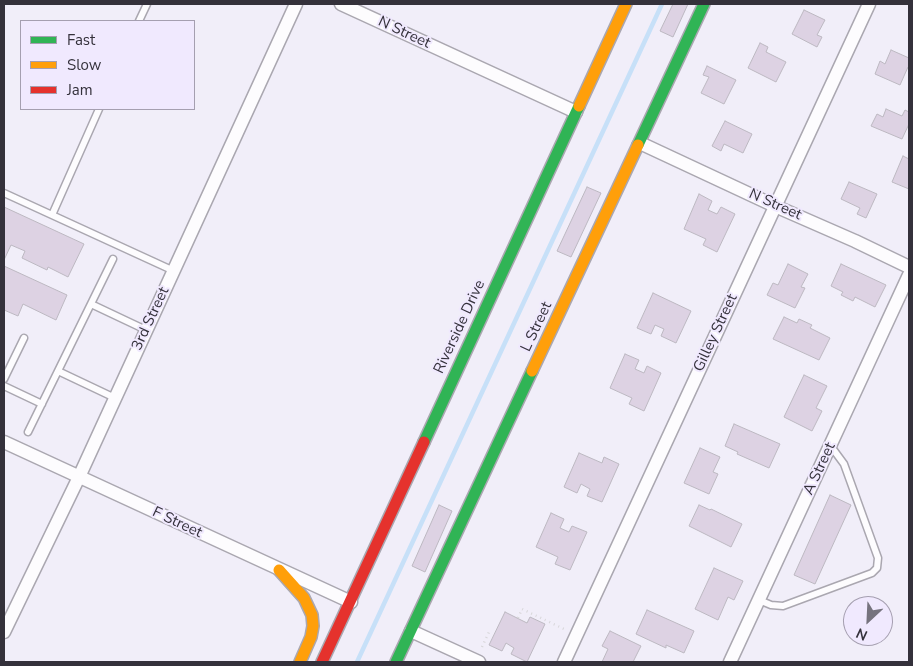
<!DOCTYPE html>
<style>
body{margin:0}
#map{position:relative;width:913px;height:666px;overflow:hidden;background:#f1eef9;font-family:"Nunito Sans",sans-serif}
canvas{display:block}
.frame{position:absolute;inset:0;border:5px solid #34313b;pointer-events:none}
.legend{position:absolute;left:20px;top:20px;width:175px;height:90px;box-sizing:border-box;background:#f0e9fe;border:1px solid #a59fb0;margin:0;padding:6px 9px;list-style:none;font-size:15px;color:#34313b}
.legend li{display:flex;align-items:center;gap:10px;height:25px}
.legend b{width:25px;border:1px solid #a59fb0}
.north{position:absolute;left:843px;top:596px;width:50px;height:50px;box-sizing:border-box;background:#f0e9fe;border:1px solid #a59fb0;border-radius:50%;rotate:205deg;font-size:14px;font-weight:700;line-height:20px;text-align:center;color:#34313b}
.north::after{content:'';display:block;margin:auto;width:18px;height:22px;background:#76737e;clip-path:polygon(50% 0,100% 100%,50% 72%,0 100%)}
</style>
<div id="map">
<canvas width="913" height="666"></canvas>
<div class="frame"></div>
<ul class="legend">
<li><b style="height:6px;background:#30b455"></b>Fast</li>
<li><b style="height:6px;background:#ff9f0a"></b>Slow</li>
<li><b style="height:6px;background:#e5322d"></b>Jam</li>
</ul>
<div class="north">N</div>
</div>
<script>
const ctx = document.querySelector('canvas').getContext('2d');
ctx.lineJoin = 'round';
const toPath = rows => new Path2D(rows.map(r => 'M' + r).join(''));
function trace(path, color, width, dash) { ctx.strokeStyle = color; ctx.lineWidth = width; ctx.lineCap = dash ? 'butt' : 'round'; ctx.setLineDash(dash || []); ctx.stroke(path); }
function fillPath(path, color) { ctx.fillStyle = color; ctx.fill(path, 'evenodd'); }
function drawText(font, color, halo, rows, align = 'center') {
  ctx.font = font + ' "Nunito Sans",sans-serif'; ctx.lineWidth = 4; ctx.setLineDash([]); ctx.textBaseline = 'middle'; ctx.strokeStyle = halo; ctx.fillStyle = color; for (const [text, x, y, turn = 0] of rows) {
    ctx.save(); ctx.translate(x, y); ctx.rotate((+turn || 0) * Math.PI / 180); ctx.textAlign = isNaN(turn) ? turn : align; if (halo) ctx.strokeText(text, 0, 0); ctx.fillText(text, 0, 0); ctx.restore();
  }
}
trace(toPath([
 [357,662,662,4]
]), '#c7e0f8', 4.5);
const building = toPath([
 [673,4,688,4,673,37,660,31,673,4],
 [804,10,825,20,817,35,822,37,817,47,792,34,804,10],
 [760,43,768,47,766,52,786,62,776,82,748,68,760,43],
 [891,50,909,58,909,68,908,67,900,85,875,74,880,61,885,64,891,50],
 [707,66,736,80,724,104,701,93,709,77,703,75,707,66],
 [886,109,902,116,905,110,909,112,909,124,902,139,871,126,877,114,883,117,886,109],
 [725,121,752,134,743,153,724,144,721,151,712,146,725,121],
 [903,156,909,159,909,189,892,182,903,156],
 [849,182,877,194,866,218,857,214,860,208,841,199,849,182],
 [587,187,601,193,571,257,557,251,587,187],
 [699,194,712,201,708,210,717,214,721,207,735,214,717,252,703,245,706,239,684,229,699,194],
 [4,207,84,244,68,277,48,267,47,270,22,258,25,251,11,245,4,260,4,207],
 [788,264,808,274,801,287,805,288,795,308,767,295,773,283,778,285,788,264],
 [841,264,886,285,875,307,855,297,853,301,841,295,843,292,831,286,841,264],
 [4,266,67,295,56,320,23,304,18,316,4,310,4,266],
 [653,293,691,311,676,343,661,336,664,329,655,325,651,334,637,328,653,293],
 [784,317,797,323,799,319,812,325,810,328,830,338,819,360,773,339,784,317],
 [625,354,639,360,635,369,644,373,647,366,661,373,644,411,629,404,632,398,610,388,625,354],
 [804,375,827,386,816,408,822,411,812,431,784,417,804,375],
 [734,424,780,444,769,468,737,454,738,452,725,446,734,424],
 [700,448,720,457,713,472,718,474,709,494,684,483,700,448],
 [579,453,602,463,604,457,619,464,602,502,587,496,590,489,581,484,577,493,564,487,579,453],
 [830,495,851,505,815,584,794,575,830,495],
 [439,505,452,511,425,572,412,566,439,505],
 [699,505,710,510,711,509,742,524,731,547,689,526,699,505],
 [551,513,564,519,560,528,569,532,572,526,587,532,570,570,555,564,558,557,536,547,551,513],
 [714,568,743,581,734,600,728,597,718,620,695,609,714,568],
 [647,610,694,631,684,653,666,645,666,648,636,634,647,610],
 [505,612,527,623,530,617,545,624,527,662,511,654,514,648,506,643,502,651,489,645,505,612],
 [610,631,641,646,633,662,602,662,608,649,602,646,610,631]
]);
fillPath(building, '#ddd2e3');
trace(building, '#bcb8c1', 1);
const lane = toPath([
 [139,21,147,4],
 [4,193,174,271],
 [52,215,99,109],
 [91,304,146,330],
 [58,371,115,398],
 [4,379,24,338],
 [4,386,42,404],
 [28,432,113,259],
 [759,600,771,605,783,606,872,573,877,568,878,558,844,464,830,445]
]);
const street = toPath([
 [341,4,576,112],
 [640,143,775,206,855,241,909,267],
 [4,442,351,602],
 [411,631,479,662],
 [4,632,79,477,296,4],
 [564,662,869,4],
 [730,662,909,275]
]);
const fast = toPath([
 [638,145,704,4],
 [424,442,579,106],
 [396,662,532,371]
]);
const slow = toPath([
 [579,106,626,4],
 [532,371,638,145],
 [279,570,304,598,312,615,313,626,311,637,300,662]
]);
const jam = toPath([
 [322,662,424,442]
]);
trace(lane, '#aaa7b0', 9);
trace(street, '#aaa7b0', 15);
trace(fast, '#aaa7b0', 14);
trace(slow, '#aaa7b0', 14);
trace(jam, '#aaa7b0', 14);
trace(toPath([
 [518,618,522,609,564,629],
 [482,647,489,632,492,633]
]), '#d8d7da', 2.5, [1, 4]);
trace(lane, '#fdfcfe', 6);
trace(street, '#fdfcfe', 12);
trace(fast, '#30b455', 11);
trace(slow, '#ff9f0a', 11);
trace(jam, '#e5322d', 11);
drawText('15px', '#34313b', '#f0e9fe', [
 ["N Street",404,33,25],
 ["N Street",775,205,24],
 ["3rd Street",151,319,-65],
 ["Riverside Drive",460,327,-65],
 ["L Street",537,327,-65],
 ["Gilley Street",716,333,-65],
 ["A Street",820,469,-65],
 ["F Street",177,523,25]
]);
</script>
